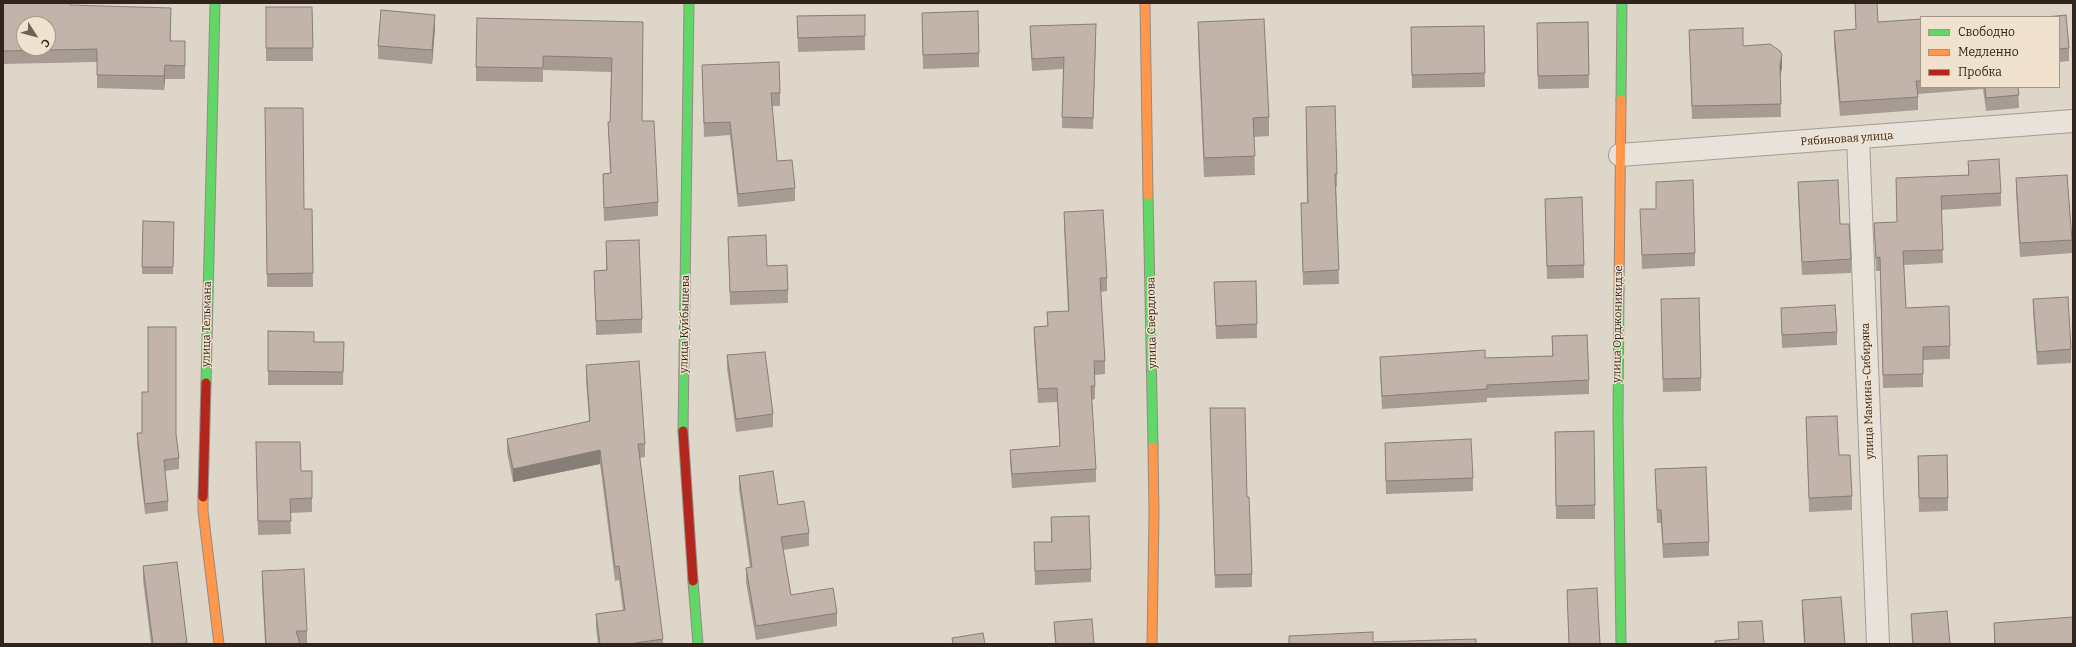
<!DOCTYPE html>
<meta charset="utf-8">
<style>
body{margin:0}
#map{position:relative;width:2076px;height:647px;overflow:hidden;background:#dfd6ca;font-family:Bitter,serif}
canvas{display:block}
.frame{position:absolute;inset:0;border:4px solid #31241d;pointer-events:none}
.legend{position:absolute;left:1920px;top:16px;width:140px;height:72px;box-sizing:border-box;background:#f1e2d0;border:1px solid #a49688;margin:0;padding:5px 7px;list-style:none;font-size:12px;color:#31241d}
.legend li{display:flex;align-items:center;gap:8px;height:20px}
.legend b{width:20px;border:1px solid #a49688}
.north{position:absolute;left:16px;top:16px;width:40px;height:40px;box-sizing:border-box;background:#f1e2d0;border:1px solid #a49688;border-radius:50%;rotate:126deg;font-size:11px;font-weight:700;line-height:16px;text-align:center;color:#31241d}
.north::after{content:'';display:block;margin:auto;width:14px;height:18px;background:#6e625a;clip-path:polygon(50% 0,100% 100%,50% 72%,0 100%)}
</style>
<div id="map">
<canvas width="2076" height="647"></canvas>
<div class="frame"></div>
<ul class="legend">
<li><b style="height:5px;background:#63d668"></b>Свободно</li>
<li><b style="height:5px;background:#ff974d"></b>Медленно</li>
<li><b style="height:5px;background:#b3261e"></b>Пробка</li>
</ul>
<div class="north">С</div>
</div>
<script>
const ctx = document.querySelector('canvas').getContext('2d');
ctx.lineJoin = 'round';
const toPath = rows => new Path2D(rows.map(r => 'M' + r).join(''));
function trace(path, color, width, dash) { ctx.strokeStyle = color; ctx.lineWidth = width; ctx.lineCap = dash ? 'butt' : 'round'; ctx.setLineDash(dash || []); ctx.stroke(path); }
function fillPath(path, color) { ctx.fillStyle = color; ctx.fill(path, 'evenodd'); }
function drawText(font, color, halo, rows, align = 'center') {
  ctx.font = font + ' Bitter,serif'; ctx.lineWidth = 3; ctx.setLineDash([]); ctx.textBaseline = 'middle'; ctx.strokeStyle = halo; ctx.fillStyle = color; for (const [text, x, y, turn = 0] of rows) {
    ctx.save(); ctx.translate(x, y); ctx.rotate((+turn || 0) * Math.PI / 180); ctx.textAlign = isNaN(turn) ? turn : align; if (halo) ctx.strokeText(text, 0, 0); ctx.fillText(text, 0, 0); ctx.restore();
  }
}
const street = toPath([
 [1858,138,1878,644],
 [1620,155,2073,121]
]);
const fast = toPath([
 [1621,100,1622,3],
 [1148,195,1153,447],
 [1619,290,1618,418,1621,644],
 [206,383,215,3],
 [683,431,689,3],
 [693,581,698,644]
]);
const slow = toPath([
 [1145,3,1148,195],
 [1619,290,1621,100],
 [203,497,203,511,219,644],
 [1152,644,1154,514,1153,447]
]);
const jam = toPath([
 [683,431,693,581],
 [203,497,206,383]
]);
trace(street, '#a49c94', 24);
trace(fast, '#948b83', 11);
trace(slow, '#948b83', 11);
trace(jam, '#948b83', 11);
trace(street, '#e8e2db', 22);
trace(fast, '#63d668', 9);
trace(slow, '#ff974d', 9);
trace(jam, '#b3261e', 9);
fillPath(toPath([
 [3,3,70,5,171,22,171,41,185,55,185,79,165,79,164,90,97,88,97,62,3,64],
 [1855,3,1878,22,1921,19,1921,87,2018,87,2019,108,1986,111,1983,89,1918,94,1918,110,1840,116,1834,44,1834,31,1856,29],
 [266,7,312,7,313,61,266,61],
 [865,15,865,50,798,52,797,16],
 [2059,17,2069,48,2069,61,2059,62],
 [643,22,642,121,658,202,658,216,604,221,603,174,610,173,608,122,610,122,611,72,543,70,543,82,476,81,476,67],
 [1198,22,1269,117,1269,136,1254,137,1255,175,1204,177,1198,41],
 [1588,22,1589,88,1538,89,1537,23],
 [1030,26,1096,36,1093,129,1062,128,1063,69,1032,71,1030,37],
 [1484,26,1485,87,1412,88,1411,27],
 [922,27,979,53,979,67,923,69],
 [435,28,432,64,378,59,378,46],
 [1689,30,1743,46,1782,68,1780,76,1781,117,1692,119],
 [702,65,780,93,780,106,772,106,777,161,795,188,795,201,738,207,730,135,704,137],
 [265,108,304,209,312,209,313,287,267,287],
 [1306,121,1337,174,1337,187,1336,187,1339,284,1303,285,1301,203,1307,203],
 [1968,161,2001,193,2001,206,1941,210,1943,263,1904,265,1906,308,1950,346,1950,359,1923,360,1923,387,1883,388,1880,271,1876,271,1874,223,1897,222,1896,178,1968,175],
 [2016,178,2072,240,2072,253,2020,257,2016,192],
 [1798,182,1840,224,1851,259,1851,273,1802,275,1798,195],
 [1640,209,1695,253,1695,266,1642,269],
 [1064,212,1107,278,1107,291,1101,292,1105,361,1105,374,1095,375,1095,399,1092,400,1096,469,1096,482,1012,488,1010,463,1010,450,1060,446,1057,402,1038,403,1034,340,1034,327,1047,326,1047,312,1068,311,1064,226],
 [1545,212,1584,265,1584,278,1547,279],
 [143,221,174,222,173,274,142,274],
 [728,237,767,266,788,290,788,303,730,305],
 [606,241,642,319,642,333,596,335,594,271,606,270],
 [1214,282,1257,324,1257,338,1216,339],
 [2033,299,2071,349,2071,363,2037,365,2033,313],
 [1781,308,1837,332,1837,345,1782,348],
 [1661,312,1701,378,1701,391,1663,392],
 [268,331,314,342,344,342,343,385,268,385],
 [1552,336,1589,380,1589,394,1487,398,1487,402,1382,409,1380,371,1380,357,1485,358,1552,356],
 [727,355,773,414,773,427,736,432,727,368],
 [586,365,645,444,645,457,640,458,663,639,663,644,598,644,596,628,596,614,623,611,619,580,615,581,600,464,513,482,507,452,507,439,589,421,586,379],
 [1210,408,1247,497,1252,574,1252,587,1215,588],
 [1806,417,1839,455,1852,496,1852,510,1809,512],
 [1594,431,1595,519,1556,519,1555,432],
 [137,433,176,434,179,458,179,469,165,471,168,501,168,511,145,514,137,444],
 [1385,443,1473,478,1473,491,1386,494],
 [256,456,301,471,312,471,312,512,290,513,291,534,258,535],
 [1918,456,1948,498,1948,511,1919,512],
 [1655,469,1709,542,1709,556,1663,558,1661,523,1657,523],
 [739,476,778,505,809,533,809,546,783,550,791,595,837,613,837,626,756,640,746,582,746,568,750,568,739,489],
 [1051,517,1091,569,1091,582,1035,585,1034,542,1051,542],
 [177,562,187,644,151,644,143,580,143,566],
 [262,571,307,631,307,644,265,644,262,585],
 [1567,590,1600,644,1569,644],
 [1802,600,1845,644,1804,644,1802,614],
 [1911,614,1950,644,1912,644],
 [1054,622,1094,644,1055,644],
 [1994,623,2073,644,1994,644]
]), '#a79b93');
fillPath(toPath([
 [435,15,435,28,432,64,432,50],
 [1782,55,1782,68,1780,78,1780,65],
 [165,65,165,79,164,90,164,76],
 [600,450,600,464,513,482,513,469]
]), '#887e78');
const building = toPath([
 [3,3,70,3,70,5,171,8,170,41,185,41,185,66,165,65,164,76,97,75,97,49,3,51,3,3],
 [24,24,48,24,48,48,24,48,24,24],
 [1855,3,1877,3,1878,22,1921,19,1921,81,1916,81,1918,97,1840,102,1834,31,1856,29,1855,3],
 [266,7,312,7,313,48,266,48,266,7],
 [381,10,435,15,432,50,378,46,381,10],
 [978,11,979,53,923,55,922,13,978,11],
 [865,15,865,36,798,38,797,16,865,15],
 [2066,15,2069,48,2059,49,2059,17,2046,17,2066,15],
 [477,18,643,22,642,121,654,121,658,202,604,208,603,174,611,173,608,122,610,122,612,58,543,56,543,68,476,67,477,18],
 [1264,19,1269,117,1253,118,1255,156,1204,158,1198,22,1264,19],
 [1588,22,1589,75,1538,76,1537,23,1588,22],
 [1096,24,1093,118,1062,117,1064,57,1032,59,1030,26,1096,24],
 [1484,26,1485,73,1412,75,1411,27,1484,26],
 [1743,28,1743,46,1770,44,1780,51,1782,55,1780,65,1781,104,1692,106,1689,30,1743,28],
 [779,62,780,93,771,93,777,161,792,160,795,188,738,194,730,122,704,123,702,65,779,62],
 [1985,87,2018,87,2019,95,1986,98,1985,87],
 [1335,106,1337,174,1335,174,1339,270,1303,272,1301,203,1308,203,1306,107,1335,106],
 [265,108,303,108,304,209,312,209,313,273,267,274,265,108],
 [1999,159,2001,193,1941,196,1943,250,1903,251,1906,308,1949,306,1950,346,1923,347,1923,374,1883,375,1880,257,1876,258,1874,223,1897,222,1896,178,1969,175,1968,161,1999,159],
 [2067,175,2072,240,2020,243,2016,178,2067,175],
 [1693,180,1695,253,1642,255,1640,209,1656,209,1656,182,1693,180],
 [1838,180,1840,224,1849,224,1851,259,1802,262,1798,182,1838,180],
 [1582,197,1584,265,1547,266,1545,199,1582,197],
 [1103,210,1107,278,1100,278,1105,361,1094,361,1095,386,1091,386,1096,469,1012,474,1010,450,1060,446,1057,388,1038,389,1034,327,1048,326,1047,312,1069,311,1064,212,1103,210],
 [143,221,174,222,173,267,142,267,143,221],
 [766,235,767,266,787,265,788,290,730,292,728,237,766,235],
 [639,240,642,319,596,321,594,271,607,270,606,241,639,240],
 [1256,281,1257,324,1216,326,1214,282,1256,281],
 [2068,297,2071,349,2037,352,2033,299,2068,297],
 [1699,298,1701,378,1663,379,1661,299,1699,298],
 [1835,305,1837,332,1782,335,1781,308,1835,305],
 [148,327,176,327,176,434,179,458,164,460,168,501,145,504,137,433,142,433,142,392,148,392,148,327],
 [268,331,314,332,314,342,344,342,343,372,268,371,268,331],
 [1587,335,1589,380,1487,385,1487,389,1382,396,1380,357,1485,350,1485,358,1553,356,1552,336,1587,335],
 [765,352,773,414,736,419,727,355,765,352],
 [639,361,645,444,638,444,663,639,629,644,600,644,596,614,625,610,619,566,615,567,600,450,513,469,507,439,590,421,586,365,639,361],
 [1210,408,1245,408,1247,497,1249,497,1252,574,1215,575,1210,408],
 [1837,416,1839,455,1850,455,1852,496,1809,498,1806,417,1837,416],
 [1594,431,1595,505,1556,506,1555,432,1594,431],
 [1471,439,1473,478,1386,481,1385,443,1471,439],
 [256,442,300,442,301,471,312,471,312,498,290,499,291,521,258,521,256,442],
 [1947,455,1948,498,1919,498,1918,456,1947,455],
 [1706,467,1709,542,1663,544,1661,510,1657,510,1655,469,1706,467],
 [773,471,778,505,804,501,809,533,781,537,791,595,833,588,837,613,756,626,746,568,752,567,739,476,773,471],
 [1089,516,1091,569,1035,571,1034,542,1052,542,1051,517,1089,516],
 [177,562,187,643,176,644,153,644,143,566,177,562],
 [304,569,307,631,296,631,300,644,266,644,262,571,304,569],
 [1597,588,1600,644,1569,644,1567,590,1597,588],
 [1841,597,1845,644,1805,644,1802,600,1841,597],
 [1947,611,1950,644,1913,644,1911,614,1947,611],
 [2073,617,2073,644,1995,644,1994,623,2073,617],
 [1092,619,1094,644,1056,644,1054,622,1092,619],
 [1762,621,1764,644,1715,644,1715,641,1739,639,1738,622,1762,621],
 [1373,632,1373,642,1476,639,1476,644,1289,644,1289,636,1373,632],
 [983,633,985,644,953,644,952,638,983,633]
]);
fillPath(building, '#c2b4ab');
trace(building, '#887e78', 1);
drawText('11px', '#31241d', '#f1e2d0', [
 ["Рябиновая улица",1847,139,-4],
 ["улица Свердлова",1152,323,-91],
 ["улица Тельмана",207,324,-89],
 ["улица Куйбышева",685,324,-89],
 ["улица Орджоникидзе",1618,324,-89],
 ["улица Мамина-Сибиряка",1868,391,-92]
]);
</script>
